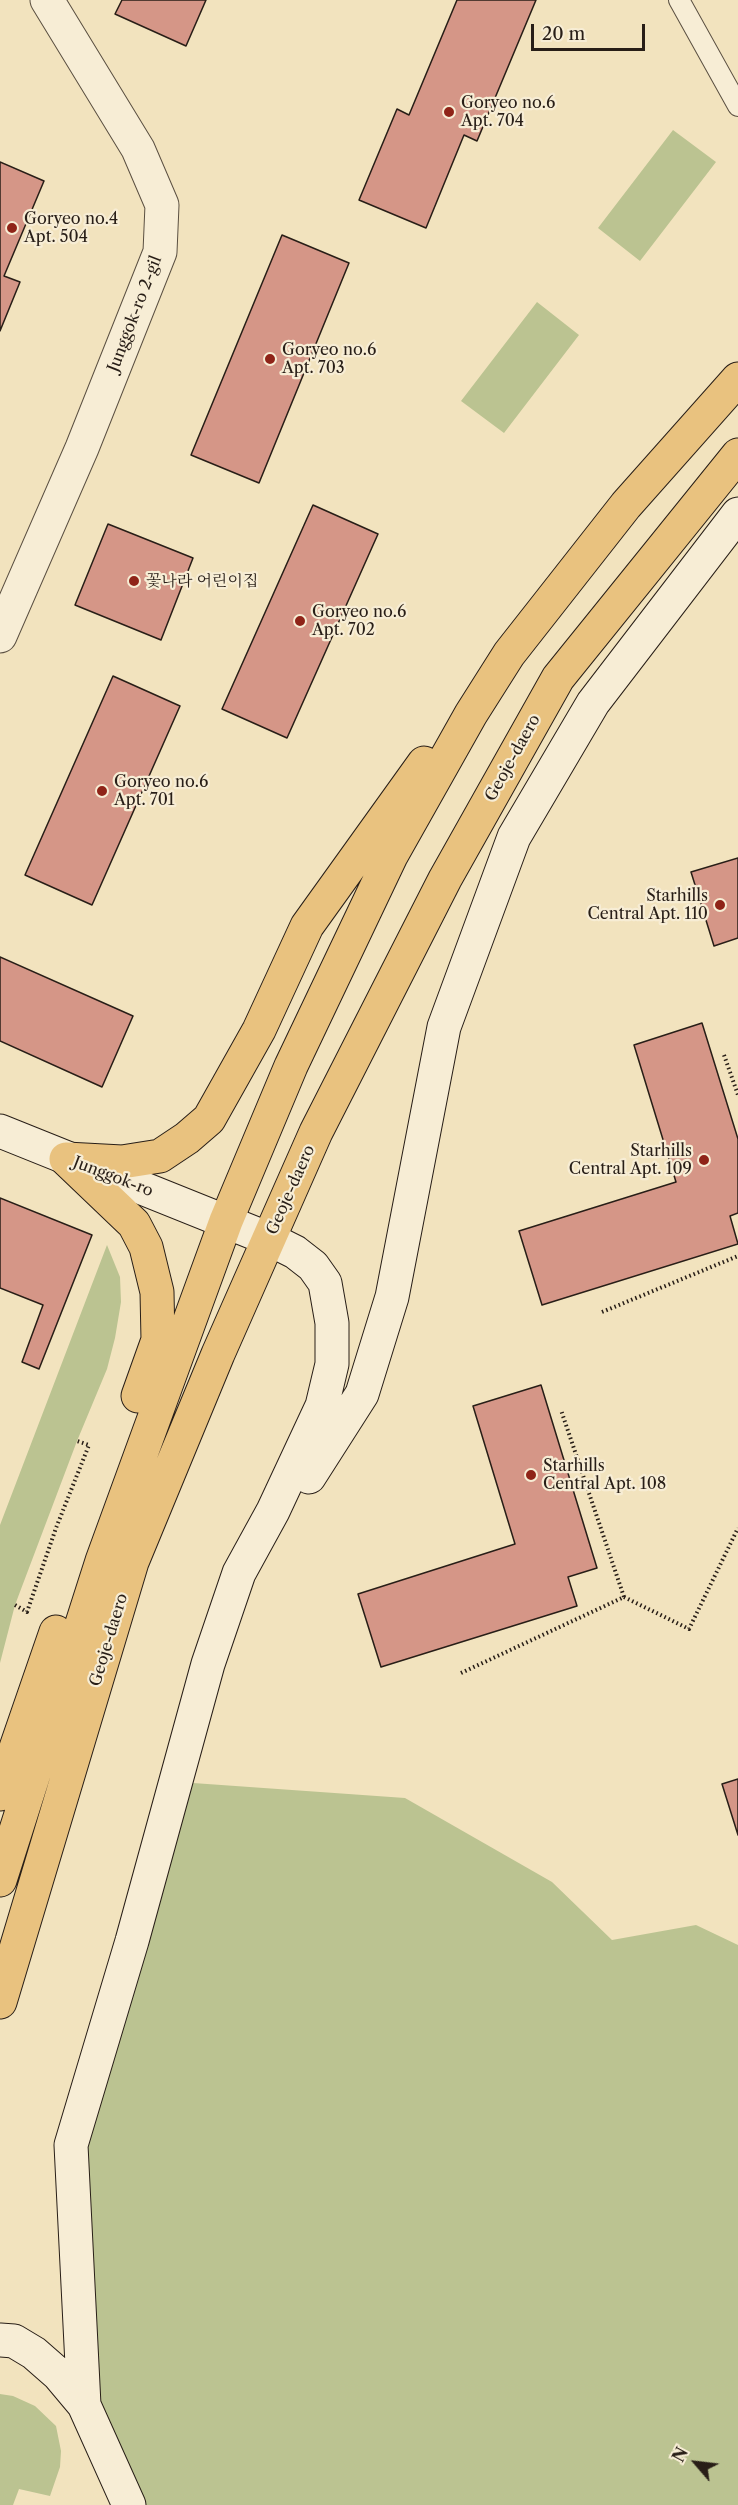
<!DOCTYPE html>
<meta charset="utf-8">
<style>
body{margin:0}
#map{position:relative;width:738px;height:2505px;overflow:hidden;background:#f2e3be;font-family:"Libre Caslon Text",serif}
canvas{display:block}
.north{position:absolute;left:666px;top:2433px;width:60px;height:60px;-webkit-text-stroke:4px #f7edd5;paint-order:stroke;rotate:298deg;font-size:16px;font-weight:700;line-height:24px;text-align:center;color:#281e17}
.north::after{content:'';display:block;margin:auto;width:21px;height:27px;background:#281e17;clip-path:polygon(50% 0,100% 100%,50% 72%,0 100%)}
.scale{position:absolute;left:531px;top:24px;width:114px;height:27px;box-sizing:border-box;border:3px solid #281e17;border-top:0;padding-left:8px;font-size:18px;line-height:21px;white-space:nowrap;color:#281e17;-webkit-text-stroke:4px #f7edd5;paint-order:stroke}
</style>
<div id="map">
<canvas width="738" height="2505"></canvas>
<div class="north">N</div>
<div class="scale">20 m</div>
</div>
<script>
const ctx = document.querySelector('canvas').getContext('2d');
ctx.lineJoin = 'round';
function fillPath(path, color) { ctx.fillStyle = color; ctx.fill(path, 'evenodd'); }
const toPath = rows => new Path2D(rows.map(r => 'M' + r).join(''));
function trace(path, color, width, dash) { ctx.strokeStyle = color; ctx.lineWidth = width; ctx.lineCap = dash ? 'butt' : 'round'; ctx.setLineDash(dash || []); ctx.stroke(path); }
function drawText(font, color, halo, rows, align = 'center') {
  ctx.font = font + ' "Libre Caslon Text","Noto Serif KR",serif'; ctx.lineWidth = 4.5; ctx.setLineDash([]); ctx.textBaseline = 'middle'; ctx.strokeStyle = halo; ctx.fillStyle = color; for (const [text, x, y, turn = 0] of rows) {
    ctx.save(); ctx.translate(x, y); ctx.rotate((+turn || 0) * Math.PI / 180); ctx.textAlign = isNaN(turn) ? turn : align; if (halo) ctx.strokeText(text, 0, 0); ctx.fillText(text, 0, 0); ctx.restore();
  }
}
fillPath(toPath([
 [673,130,716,162,640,261,598,228],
 [537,302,579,335,504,433,461,401],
 [107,1245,120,1277,121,1302,115,1338,107,1369,77,1441,15,1605,0,1663,0,1525],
 [193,1783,405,1798,552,1882,612,1940,696,1925,738,1945,738,2505,144,2505,100,2400,84,2146],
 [0,2394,13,2396,35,2406,56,2426,61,2451,60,2467,50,2496,19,2489,13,2505,0,2505]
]), '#bbc391');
const building = toPath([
 [122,0,206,0,186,46,115,14,122,0],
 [457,0,536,0,477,141,464,135,426,228,359,200,397,109,409,115,457,0],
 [0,162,44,181,4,276,20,282,0,331,0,162],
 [282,235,349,263,259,483,191,455,282,235],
 [313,505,378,534,287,738,222,709,313,505],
 [108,524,193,558,161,640,75,605,108,524],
 [113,676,180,706,92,905,25,875,113,676],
 [738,858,738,938,714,946,691,872,738,858],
 [0,957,133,1016,102,1087,0,1041,0,957],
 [702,1023,738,1139,738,1213,730,1216,738,1244,542,1305,519,1231,676,1182,634,1045,702,1023],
 [0,1198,92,1235,39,1369,22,1362,43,1305,0,1288,0,1198],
 [541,1385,597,1568,568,1577,577,1606,381,1667,358,1594,515,1544,473,1406,541,1385],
 [738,1779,738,1835,722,1784,738,1779]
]);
fillPath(building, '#d59687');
trace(building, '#281e17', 1.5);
const lane = toPath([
 [679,0,738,106]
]);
const street = toPath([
 [0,636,82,448,160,252,162,205,138,149,47,0]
]);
const secondary = toPath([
 [0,1131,269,1239,295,1252,313,1266,325,1283,332,1323,332,1364,322,1406,273,1511,239,1573,208,1664,132,1941,71,2145,84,2405],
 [309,1477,362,1394,392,1297,444,1027,514,837,593,703,738,514],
 [0,2340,14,2341,34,2353,58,2374,84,2405,129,2505]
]);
const primary = toPath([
 [66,1159,134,1224,146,1247,157,1292,158,1340,138,1396],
 [66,1159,122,1162,160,1156,187,1138,209,1119,259,1030,307,926,424,763],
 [0,1794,56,1632],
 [0,1880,102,1561,226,1221,291,1066,391,856,471,714,509,654,626,505,738,379],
 [0,2002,132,1562,218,1354,316,1132,445,879,558,678,738,455]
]);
trace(lane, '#5a4f41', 22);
trace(street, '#5a4f41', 35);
trace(secondary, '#281e17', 35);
trace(primary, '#281e17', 35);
trace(toPath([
 [724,1055,738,1095],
 [602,1312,738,1256],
 [624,1597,689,1629,738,1528],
 [15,1605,27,1612,56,1528,89,1445,77,1441],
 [461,1673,624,1597,561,1410]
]), '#281e17', 4, [1.5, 3]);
trace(lane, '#f7edd5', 20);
trace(street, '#f7edd5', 33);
trace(secondary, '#f7edd5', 33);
trace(primary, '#e9c27f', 33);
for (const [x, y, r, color] of [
 [449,112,6,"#8f2418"],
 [12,228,6,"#8f2418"],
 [270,359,6,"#8f2418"],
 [134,581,6,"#8f2418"],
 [300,621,6,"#8f2418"],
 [102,791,6,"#8f2418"],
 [720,905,6,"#8f2418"],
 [704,1160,6,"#8f2418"],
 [531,1475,6,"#8f2418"]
]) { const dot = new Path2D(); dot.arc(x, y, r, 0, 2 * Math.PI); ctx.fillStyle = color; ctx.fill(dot); trace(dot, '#f7edd5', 2); }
drawText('16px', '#281e17', '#f7edd5', [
 ["Goryeo no.6",461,103],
 ["Apt. 704",461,121],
 ["Goryeo no.4",24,219],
 ["Apt. 504",24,237],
 ["Goryeo no.6",282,350],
 ["Apt. 703",282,368],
 ["꽃나라 어린이집",146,581],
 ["Goryeo no.6",312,612],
 ["Apt. 702",312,630],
 ["Goryeo no.6",114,782],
 ["Apt. 701",114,800],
 ["Starhills",708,896,"right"],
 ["Central Apt. 110",708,914,"right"],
 ["Starhills",692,1151,"right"],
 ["Central Apt. 109",692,1169,"right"],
 ["Starhills",543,1466],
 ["Central Apt. 108",543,1484]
], 'left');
drawText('16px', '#281e17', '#f7edd5', [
 ["Junggok-ro 2-gil",135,314,-69],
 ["Geoje-daero",513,758,-61],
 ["Junggok-ro",113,1177,21],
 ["Geoje-daero",291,1190,-66],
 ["Geoje-daero",109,1640,-73]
]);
</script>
